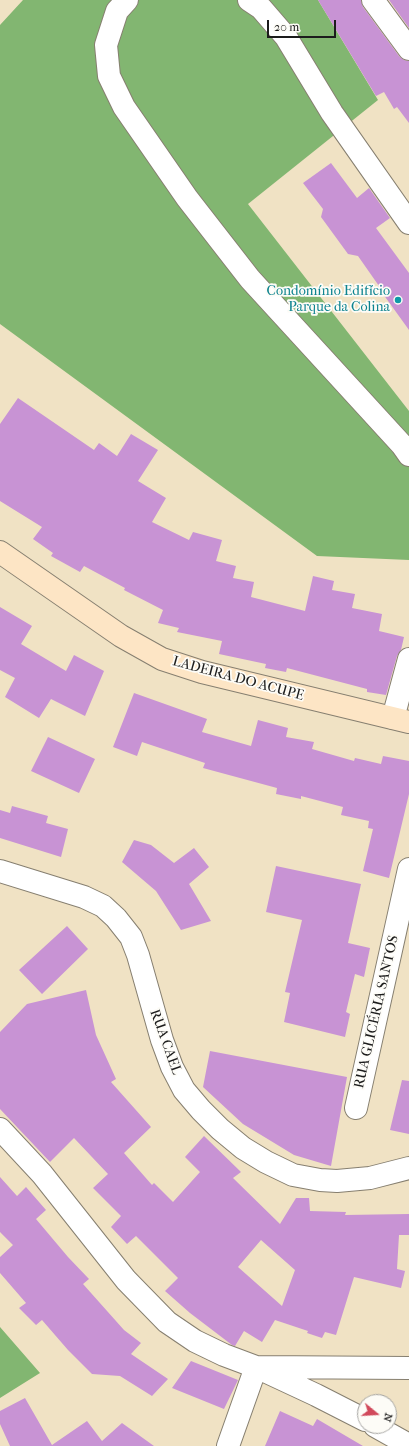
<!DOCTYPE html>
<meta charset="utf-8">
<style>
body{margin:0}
#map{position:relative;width:409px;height:1446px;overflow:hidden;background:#f0e2c4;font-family:"IM FELL French Canon",serif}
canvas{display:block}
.north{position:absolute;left:357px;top:1394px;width:40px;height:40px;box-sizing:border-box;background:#fdfcf7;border:1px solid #a3a29f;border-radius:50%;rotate:108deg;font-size:11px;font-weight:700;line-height:16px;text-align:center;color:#1c1c1c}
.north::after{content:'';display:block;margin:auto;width:14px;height:18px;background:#d1495b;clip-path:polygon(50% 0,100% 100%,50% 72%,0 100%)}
.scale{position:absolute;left:267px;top:20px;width:69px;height:18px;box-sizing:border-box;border:2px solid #1c1c1c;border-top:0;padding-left:5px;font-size:12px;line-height:14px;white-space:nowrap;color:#1c1c1c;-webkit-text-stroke:3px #fdfcf7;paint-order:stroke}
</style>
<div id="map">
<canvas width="409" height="1446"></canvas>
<div class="north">N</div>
<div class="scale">20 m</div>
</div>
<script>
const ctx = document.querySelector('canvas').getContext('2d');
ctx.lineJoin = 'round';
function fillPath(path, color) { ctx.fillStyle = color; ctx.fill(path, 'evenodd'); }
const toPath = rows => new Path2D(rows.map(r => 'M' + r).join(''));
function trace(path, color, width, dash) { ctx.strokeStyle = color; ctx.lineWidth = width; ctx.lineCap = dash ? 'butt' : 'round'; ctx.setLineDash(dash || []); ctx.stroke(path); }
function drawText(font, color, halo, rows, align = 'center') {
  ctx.font = font + ' "IM FELL French Canon",serif'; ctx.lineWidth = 3.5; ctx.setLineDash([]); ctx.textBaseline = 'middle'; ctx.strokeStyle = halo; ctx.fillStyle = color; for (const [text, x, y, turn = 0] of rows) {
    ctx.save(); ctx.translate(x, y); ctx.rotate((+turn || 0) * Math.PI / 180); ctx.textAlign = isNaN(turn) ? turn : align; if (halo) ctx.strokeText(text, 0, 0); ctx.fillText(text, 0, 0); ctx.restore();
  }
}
fillPath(toPath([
 [23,0,318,0,378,100,248,204,409,411,409,560,317,556,0,324,0,25],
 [0,1327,40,1373,0,1398]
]), '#82b671');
fillPath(toPath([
 [318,0,361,0,363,7,399,56,404,60,409,61,409,123,397,107,394,109,384,92,376,96],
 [389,0,409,0,409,28],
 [331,163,357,198,369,188,390,218,376,228,409,273,409,330,378,287,379,286,358,256,348,254,321,217,323,209,303,183],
 [18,398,94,450,99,443,117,456,131,434,158,450,138,481,166,498,152,522,189,540,193,532,222,540,216,561,236,566,233,578,254,582,251,597,305,611,313,576,334,581,332,590,355,594,352,608,382,614,379,631,404,637,401,650,397,656,386,695,367,692,367,689,287,668,286,672,265,668,266,664,219,654,222,641,177,632,179,628,158,623,163,610,124,590,125,588,84,566,80,572,51,556,53,553,33,539,42,527,0,501,0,424],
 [0,607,32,626,21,644,66,671,74,655,104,671,85,716,51,699,39,718,5,697,15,678,0,670],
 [134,693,207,719,202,732,251,746,258,720,288,728,286,737,314,742,312,749,354,761,355,758,381,764,383,756,409,761,409,794,389,878,363,871,373,829,368,828,369,821,341,815,343,807,301,796,301,799,276,794,277,788,203,768,205,763,142,742,137,756,113,747],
 [48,737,95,759,79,793,31,771],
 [12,806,48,816,46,823,68,829,61,857,0,838,0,810,10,813],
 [134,840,151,845,174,863,194,848,209,867,189,884,211,921,181,930,156,891,122,862],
 [276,866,361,884,348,943,370,948,364,977,355,974,346,1012,350,1014,345,1037,284,1022,290,993,285,992,302,920,266,912],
 [67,926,88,949,42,994,19,970],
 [86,990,96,1035,116,1079,111,1082,151,1127,124,1153,152,1185,154,1183,173,1202,200,1172,185,1157,204,1136,241,1172,233,1178,280,1224,296,1198,309,1198,310,1211,346,1212,345,1215,409,1214,409,1235,399,1235,397,1269,405,1271,401,1288,354,1277,336,1335,325,1332,322,1338,307,1333,308,1331,275,1320,262,1342,244,1331,235,1346,232,1345,190,1313,165,1291,178,1278,136,1236,127,1244,111,1227,121,1216,93,1188,108,1174,74,1138,50,1162,0,1109,0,1032,27,1004],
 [261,1240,295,1270,282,1306,238,1267],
 [210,1051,347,1077,331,1166,294,1155,243,1124,203,1087],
 [402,1080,409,1081,409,1134,390,1130],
 [0,1177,17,1196,26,1187,46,1210,36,1219,68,1257,89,1279,83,1284,124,1330,141,1343,131,1354,168,1379,152,1396,120,1376,92,1374,68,1350,42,1320,36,1325,19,1308,26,1303,0,1273,0,1257,13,1245,0,1232],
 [191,1361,238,1380,224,1409,172,1388],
 [25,1398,52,1445,87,1421,102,1441,122,1423,154,1446,10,1446,0,1424,0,1411],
 [280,1411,313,1426,317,1419,363,1446,265,1446]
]), '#c893d4');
const street = toPath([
 [127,0,117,11,106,45,109,76,124,107,187,198,250,279,402,445,409,455],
 [249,0,261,8,286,37,332,113,409,223],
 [373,0,409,49],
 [393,718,409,659],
 [0,871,84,897,103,906,116,918,131,937,138,955,162,1040,172,1067,184,1090,201,1110,220,1129,243,1148,266,1162,293,1175,320,1180,337,1181,370,1178,409,1168],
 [356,1108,409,869],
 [0,1129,42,1174,126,1280,167,1322,195,1341,224,1355,256,1367,409,1368],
 [375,1426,409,1445],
 [228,1446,256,1367,316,1395,365,1420]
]);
const secondary = toPath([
 [0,552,121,636,162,659,202,672,409,722]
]);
trace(street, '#867f70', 24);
trace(secondary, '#867f70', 24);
trace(street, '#fff', 22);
trace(secondary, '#fde5c5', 22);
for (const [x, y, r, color] of [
 [398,300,4,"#0f9aa8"]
]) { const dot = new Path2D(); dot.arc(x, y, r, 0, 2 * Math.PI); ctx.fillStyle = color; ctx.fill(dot); trace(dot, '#fdfcf7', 1.5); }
drawText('14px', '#0d838f', '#fdfcf7', [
 ["Condomínio Edifício",390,292],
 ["Parque da Colina",390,308]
], 'right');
drawText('14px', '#1c1c1c', '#fdfcf7', [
 ["LADEIRA DO ACUPE",238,679,15],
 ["RUA GLICÉRIA SANTOS",377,1012,-77],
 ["RUA CAEL",165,1042,70]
]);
</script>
